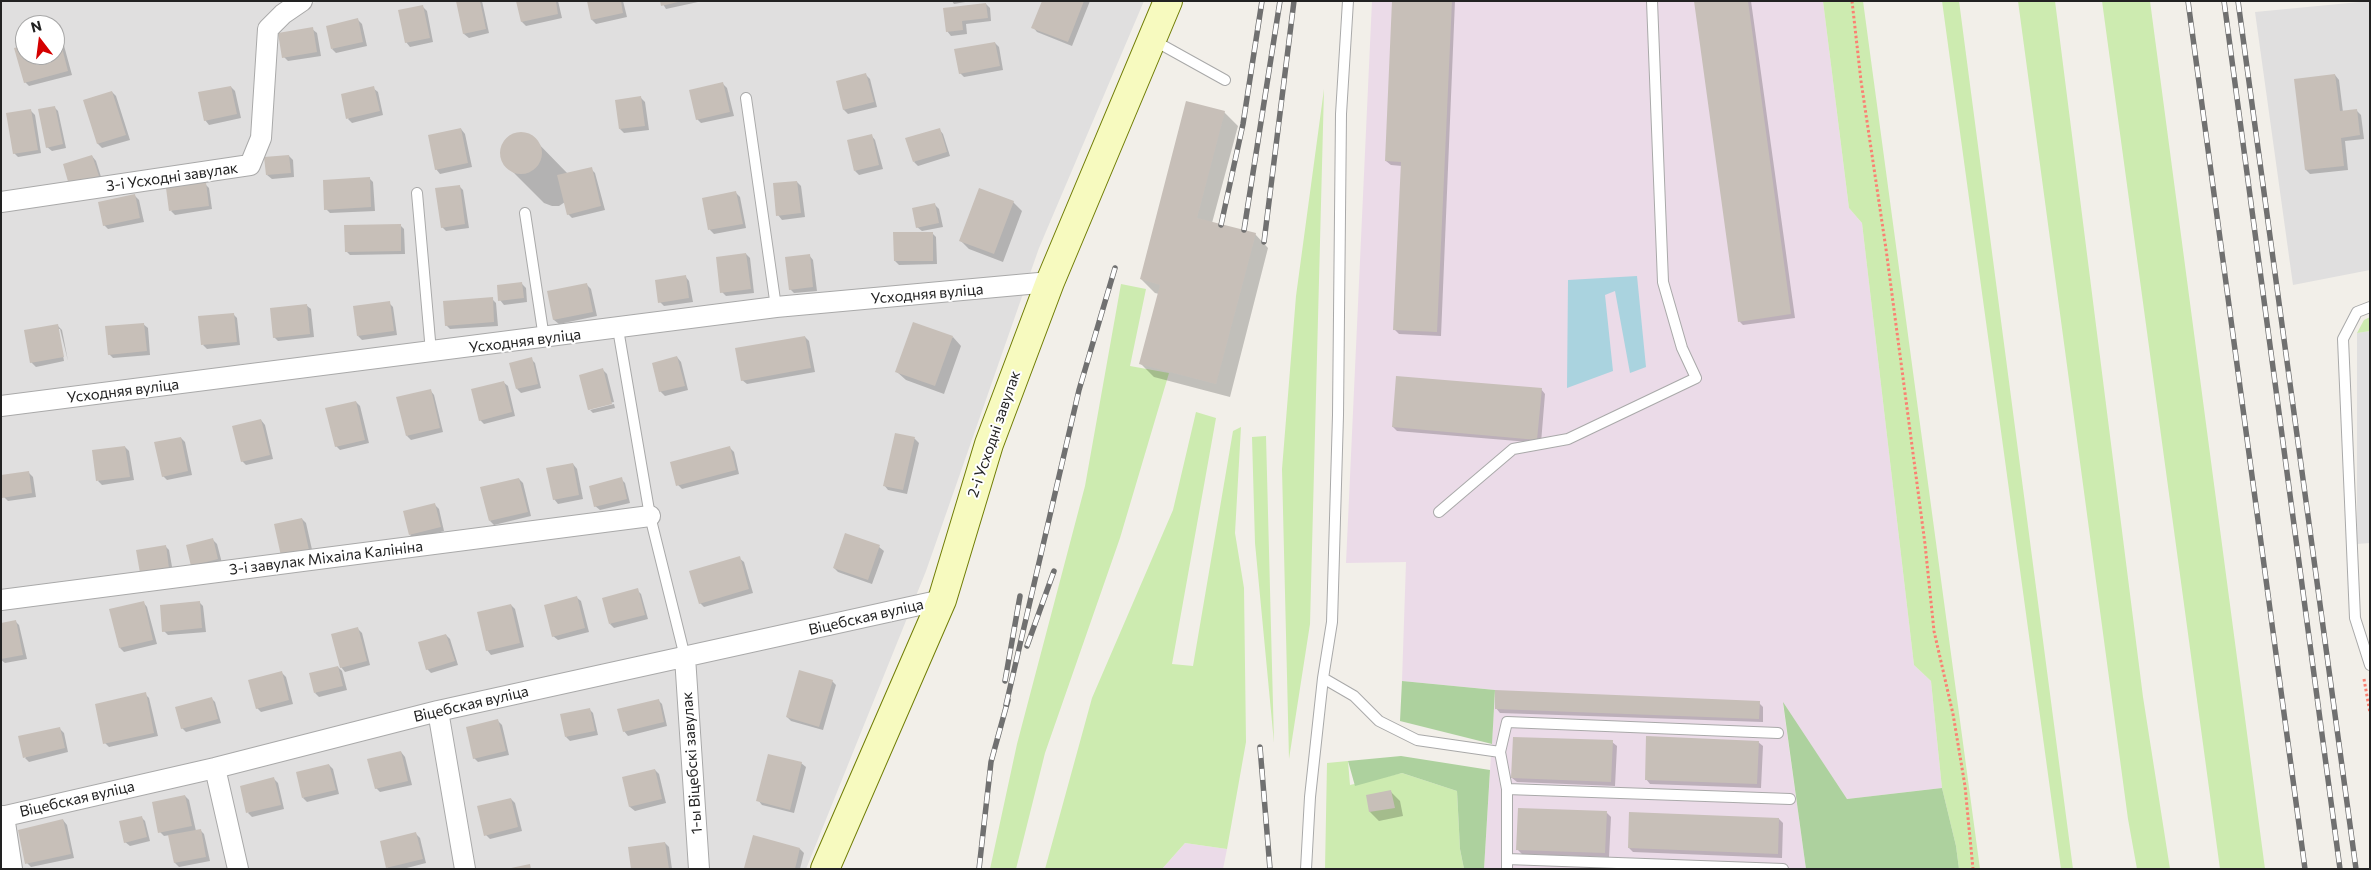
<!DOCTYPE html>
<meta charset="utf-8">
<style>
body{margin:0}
#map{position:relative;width:2371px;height:870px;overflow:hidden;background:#f2efe9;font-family:Commissioner,sans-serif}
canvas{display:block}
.frame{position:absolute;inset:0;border:2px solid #222;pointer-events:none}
.north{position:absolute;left:15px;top:15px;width:50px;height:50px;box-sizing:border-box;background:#fff;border:1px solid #a7a7a7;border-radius:50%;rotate:345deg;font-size:14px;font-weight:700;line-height:20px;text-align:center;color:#222}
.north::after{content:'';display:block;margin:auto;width:18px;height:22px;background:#d40000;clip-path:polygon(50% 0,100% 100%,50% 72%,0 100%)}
</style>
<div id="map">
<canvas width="2371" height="870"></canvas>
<div class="frame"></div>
<div class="north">N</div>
</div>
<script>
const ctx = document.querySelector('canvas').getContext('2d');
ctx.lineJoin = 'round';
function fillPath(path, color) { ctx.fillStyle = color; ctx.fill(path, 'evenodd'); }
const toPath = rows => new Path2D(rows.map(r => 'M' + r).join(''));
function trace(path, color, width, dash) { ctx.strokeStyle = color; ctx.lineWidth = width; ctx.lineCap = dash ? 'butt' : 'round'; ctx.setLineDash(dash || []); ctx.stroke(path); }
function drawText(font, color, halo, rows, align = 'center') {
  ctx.font = font + ' Commissioner,sans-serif'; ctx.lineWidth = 4; ctx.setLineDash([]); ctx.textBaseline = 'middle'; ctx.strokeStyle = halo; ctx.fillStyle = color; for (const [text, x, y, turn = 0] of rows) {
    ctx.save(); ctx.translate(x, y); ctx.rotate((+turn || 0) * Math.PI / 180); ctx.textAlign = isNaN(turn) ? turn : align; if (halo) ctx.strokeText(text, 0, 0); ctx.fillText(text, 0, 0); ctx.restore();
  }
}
fillPath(toPath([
 [1,1,281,1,284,7,323,1,1144,1,1039,248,926,571,806,869,1,869],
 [25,25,55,25,55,55,25,55],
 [2370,1,2370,270,2293,285,2255,12],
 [2370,331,2370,543,2357,544,2357,333]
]), '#e0dfdf');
fillPath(toPath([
 [1372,1,1823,1,1849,208,1862,223,1914,665,1931,681,1942,788,1847,799,1783,704,1806,869,1484,869,1495,690,1402,681,1406,562,1346,563],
 [1185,843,1227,849,1223,869,1162,869]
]), '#ebdbe8');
fillPath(toPath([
 [1823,1,1863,1,1980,869,1959,869,1956,846,1942,788,1931,681,1914,665,1862,223,1849,208],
 [1942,1,1959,1,2073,869,2061,869],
 [2018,1,2055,1,2143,697,2170,869,2137,869,2128,819],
 [2102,1,2150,1,2265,869,2220,869],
 [1324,89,1310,624,1289,759,1282,469,1296,296],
 [1121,284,1146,289,1130,366,1169,373,1120,538,1045,753,1016,869,990,869,1017,744,1085,486],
 [2370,317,2370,331,2357,333,2364,320],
 [1196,412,1216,418,1172,664,1193,666,1233,431,1241,427,1235,533,1244,588,1246,742,1227,849,1185,843,1162,869,1045,869,1092,698,1173,510],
 [1266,436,1274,743,1255,543,1252,437],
 [1348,761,1350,785,1402,773,1457,791,1460,849,1464,869,1325,869,1327,763]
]), '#cdebb0');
fillPath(toPath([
 [1402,681,1495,690,1492,744,1400,721],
 [1783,702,1847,799,1942,788,1956,846,1959,869,1806,869],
 [1401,756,1490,770,1484,869,1464,869,1460,849,1457,791,1402,773,1355,786,1348,761]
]), '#add19e');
fillPath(toPath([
 [1637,276,1646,367,1630,373,1615,291,1605,295,1613,371,1567,388,1568,280]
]), '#aad3df');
fillPath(toPath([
 [457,1,482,1,489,33,469,38,464,34],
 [517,1,558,1,562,18,526,26,522,22],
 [588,1,623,1,627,17,596,24,592,20],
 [661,1,698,1,698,2,666,9],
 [952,1,971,1,954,4],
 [1043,1,1090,1,1072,46,1037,32,1033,27],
 [1393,1,1455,1,1441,336,1399,334,1395,330,1402,166,1391,165,1386,161],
 [1695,1,1751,1,1795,318,1743,325,1739,321],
 [986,4,990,8,991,21,966,24,967,34,951,36,947,31],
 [423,7,427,11,433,42,410,47,406,42],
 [358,20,362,24,367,46,336,53,332,49],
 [312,29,317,33,321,56,288,61,284,57],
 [58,37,63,42,72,75,29,86,25,82,25,47,25,55,55,55,55,38],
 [995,43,999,47,1003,70,964,77,960,73],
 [866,75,870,79,877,107,848,114,844,110,837,82],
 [2335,75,2339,80,2343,112,2357,111,2361,115,2364,139,2345,141,2348,170,2310,174,2306,170],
 [723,84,727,88,734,116,701,123,697,119],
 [231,87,235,91,241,118,209,125,205,120],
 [373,88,378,92,383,115,352,123,348,119],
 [112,92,116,96,130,140,102,148,98,144,85,100],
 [641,98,645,102,649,130,624,133,620,129],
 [54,107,58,111,66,148,52,151,47,147],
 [31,111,35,115,41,153,18,157,14,153],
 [1224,112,1238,126,1212,223,1255,234,1268,248,1230,397,1154,377,1140,363,1159,294,1155,293,1141,279],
 [461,129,465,134,472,167,440,174,436,169],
 [939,129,943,134,950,156,918,166,914,162],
 [517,134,531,136,568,174,591,169,595,173,605,210,572,218,568,214,565,202,559,206,552,206,544,203,505,164,502,157,504,143],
 [871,135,875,140,883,169,859,175,855,171],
 [92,156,96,161,102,180,75,188],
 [289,156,293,160,294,177,272,179,267,175],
 [369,178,373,182,375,211,330,213,326,209],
 [797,182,801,186,805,217,782,220,778,215],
 [205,184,209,188,212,209,175,215,171,211],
 [459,186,463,190,469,228,446,231,442,227],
 [736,193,740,197,746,228,714,234,710,230,704,199],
 [135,196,139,200,144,222,108,229,104,225],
 [1013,202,1022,211,1003,262,969,249,960,240],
 [935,205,939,209,943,227,922,231,917,227],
 [400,225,404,229,405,254,350,255,346,251],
 [932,233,936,237,937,264,899,265,895,261],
 [746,254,750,258,754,293,726,296,722,292],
 [809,255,813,260,817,291,794,293,790,289],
 [685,276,689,281,693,302,664,306,660,302],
 [522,284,526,288,527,302,504,305,500,300],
 [587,285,591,289,597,316,559,324,554,320,549,292],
 [492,299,496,303,498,326,450,329,446,325],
 [389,303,393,307,397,335,362,340,358,336],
 [306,305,311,309,314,337,278,341,274,337],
 [233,314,237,318,240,345,207,349,203,345],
 [143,324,148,328,150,355,113,358,109,354],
 [58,326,62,330,68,361,60,329,58,329,64,361,36,367,31,362],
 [805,337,809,341,815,372,747,384,742,380],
 [953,337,961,346,944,394,906,380,897,372],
 [677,357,681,362,688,390,665,396,660,391],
 [531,359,535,363,541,388,521,393,517,389],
 [603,370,607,374,614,402,590,408,590,410,589,409],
 [503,382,508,386,515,416,484,424,480,420],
 [1541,389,1545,394,1541,443,1397,431,1393,427],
 [430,390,434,395,443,432,411,440,407,436],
 [356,402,360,406,369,443,340,450,336,446],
 [614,404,615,408,593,413,590,410],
 [261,420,265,425,273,459,246,465,242,461],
 [896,434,915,439,919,443,907,494,888,490,884,485],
 [181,438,185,442,192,475,167,480,163,476],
 [125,447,129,451,134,480,102,485,98,481],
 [730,448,734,452,739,474,682,489,678,485],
 [573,464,577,469,583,499,558,504,554,499],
 [29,473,33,477,36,497,8,501,4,497],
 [519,479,523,483,531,516,494,525,490,521],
 [621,479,625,483,630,503,600,510,595,506],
 [435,505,439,509,444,531,414,539,410,535],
 [302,519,306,523,313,554,282,555],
 [213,540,217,544,222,563,192,565],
 [165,546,169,550,173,572,145,576],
 [879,547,884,551,872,584,838,572,834,568],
 [739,558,744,562,753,593,704,607,700,603],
 [637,590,641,594,648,619,614,628,610,624],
 [576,597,581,601,589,632,558,640,553,636],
 [143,602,147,607,157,644,124,652,120,648],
 [199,602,203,606,206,632,168,635,164,631],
 [511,605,515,609,524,647,491,655,487,650],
 [15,621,19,625,27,659,5,663,1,660,1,624],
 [358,629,362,633,370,665,345,672,341,667],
 [446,635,450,639,458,665,431,673,427,669],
 [338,667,342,671,347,690,319,697,315,693],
 [281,672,286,677,293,704,261,712,257,708],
 [832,681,836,685,823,730,791,721,787,717],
 [145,694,149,698,158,736,109,747,105,743],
 [211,698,215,702,221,723,186,732,182,728],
 [658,700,662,704,667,726,628,736,624,731],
 [1759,703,1763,707,1763,722,1500,713,1496,708],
 [589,709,593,713,598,735,570,741,566,737],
 [498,721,502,725,509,755,478,762,474,758],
 [59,728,64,733,68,752,29,762,25,758],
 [1612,742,1617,746,1615,786,1517,782,1512,778],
 [1758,742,1763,746,1761,788,1650,784,1646,779],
 [401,752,405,757,412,785,380,792,376,788],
 [801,763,806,767,794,813,762,805,758,800],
 [329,765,333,769,339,794,307,802,303,798],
 [655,770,659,774,666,803,635,811,630,807,623,778],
 [274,779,278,783,284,809,252,817,248,813],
 [1391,792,1400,801,1403,816,1379,821,1370,812,1367,796],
 [185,796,189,800,196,831,200,830,204,834,210,861,179,867,175,863,170,835,164,836,160,832],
 [511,799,515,803,522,831,490,839,486,835],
 [1607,813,1611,817,1609,857,1522,854,1517,849],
 [141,817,145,821,150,841,130,846,125,842],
 [1779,819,1783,823,1782,858,1633,852,1629,848],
 [63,820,67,825,74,858,31,867,27,863],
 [416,834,420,838,426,863,403,869,389,869,387,867],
 [665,843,669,847,672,869,633,869],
 [800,849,804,853,800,869,745,868]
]), '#0003');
fillPath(toPath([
 [456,1,480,1,486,29,463,34],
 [516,1,556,1,558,14,521,22],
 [587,1,621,1,623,13,591,20],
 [660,1,678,1,678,2,661,6],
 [1042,1,1084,1,1068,42,1031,28],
 [1392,1,1452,1,1437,332,1393,330,1401,162,1385,161],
 [1694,1,1748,1,1791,314,1738,322],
 [986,3,988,18,962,21,963,30,946,32,943,8],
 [423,5,430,38,405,43,398,10],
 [358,18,363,42,331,49,326,26],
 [313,27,317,52,282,58,278,33],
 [59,36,68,71,24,83,14,48,25,45,25,55,55,55,55,37],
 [995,42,1000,66,959,74,954,49],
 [866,73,874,102,843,110,836,81],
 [2335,74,2340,111,2357,109,2360,135,2341,138,2344,166,2305,170,2294,79],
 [723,82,730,112,696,120,689,90],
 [231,86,237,114,204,121,198,92],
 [374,86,380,111,346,119,341,94],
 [112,91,126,135,97,144,83,100],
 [641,96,645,126,619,129,615,100],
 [1186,101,1225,111,1197,218,1256,233,1216,384,1139,364,1160,285,1140,279],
 [55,106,63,144,46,148,38,109],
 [31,109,38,150,13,154,6,113],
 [461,128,468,163,435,170,428,135],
 [940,128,947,152,913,162,905,138],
 '500 153a21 21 0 1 1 42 0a21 21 0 1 1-42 0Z',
 [872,134,879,165,854,171,847,140],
 [92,155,99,176,69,185,63,164],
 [289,155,291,173,266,175,264,157],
 [592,167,601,206,567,215,557,175],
 [370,177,371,207,324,210,323,180],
 [797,181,801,213,776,216,773,183],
 [206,182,209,206,169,211,166,188],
 [460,185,465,224,441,228,435,188],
 [979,188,1014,201,994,254,959,241],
 [736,191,743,224,708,230,702,198],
 [135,194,140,218,103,226,98,202],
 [935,203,939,223,916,228,912,208],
 [401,224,401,251,345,252,344,225],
 [893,232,933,232,933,261,894,261],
 [746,253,751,289,720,293,716,257],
 [810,254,813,287,789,290,785,257],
 [686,275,689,298,658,303,655,280],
 [522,282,524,298,498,301,497,285],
 [587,283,593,312,553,320,547,291],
 [493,297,494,322,445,326,443,301],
 [390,301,394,331,357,336,353,306],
 [307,304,310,334,273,338,270,308],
 [234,313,237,342,201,345,198,316],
 [913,322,953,336,935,386,895,372],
 [144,323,147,351,108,355,105,326],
 [58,324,64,357,30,363,24,330],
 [805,336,811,368,741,381,735,348],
 [677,356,685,386,659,392,652,363],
 [532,357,538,384,516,389,509,363],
 [603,368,612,404,588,410,579,375],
 [1396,376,1542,388,1537,440,1392,427],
 [504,381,512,412,479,421,471,389],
 [431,389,440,428,406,436,396,397],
 [356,401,365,440,335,447,325,408],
 [261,419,270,455,241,462,232,426],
 [895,433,915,437,903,490,883,486],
 [181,437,188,471,162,477,154,442],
 [125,446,130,477,96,481,92,450],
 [730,446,736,470,676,486,670,462],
 [573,463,579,495,553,500,546,468],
 [29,471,32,493,2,498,1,475],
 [622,477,627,499,594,507,589,486],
 [519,478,528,512,489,521,480,487],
 [435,503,441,527,409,535,403,511],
 [302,518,309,550,281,556,274,524],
 [845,533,880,545,868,580,833,568],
 [213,538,218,559,191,566,186,545],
 [166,545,169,568,140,573,136,550],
 [740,556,749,589,699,604,689,571],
 [638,588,645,615,609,624,602,598],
 [577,596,585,628,552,637,544,605],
 [144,601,153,640,119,648,109,609],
 [200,601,202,628,162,632,160,605],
 [511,604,520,643,486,651,477,612],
 [16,620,23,655,1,659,1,623],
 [358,627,367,661,340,668,331,634],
 [446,634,455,661,426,670,418,642],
 [338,666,343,686,314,693,309,673],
 [799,670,833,680,819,727,786,717],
 [282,671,289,700,256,709,248,680],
 [1495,690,1760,701,1759,719,1495,709],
 [146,692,154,733,103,744,95,704],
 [212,697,218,719,181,729,175,707],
 [659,699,664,722,623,732,617,709],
 [590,708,595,731,565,737,560,714],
 [498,719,506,751,473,759,466,727],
 [60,727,65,748,23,758,18,736],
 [1646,736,1759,741,1757,784,1645,780],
 [1513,737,1613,740,1611,782,1511,778],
 [401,751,408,781,375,789,367,759],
 [768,754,802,762,790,810,756,801],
 [329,764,336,790,302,798,296,772],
 [655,769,662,799,629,807,622,777],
 [274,777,281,805,246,813,240,786],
 [1391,790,1395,808,1369,812,1366,795],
 [185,795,192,826,158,833,152,802],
 [511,798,518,827,484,836,477,806],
 [1518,808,1607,811,1605,853,1516,850],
 [1629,812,1779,818,1778,854,1628,848],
 [142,816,147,837,124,843,119,821],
 [63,819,71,854,25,864,18,830],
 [201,829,206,857,174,863,168,835],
 [416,832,423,859,386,868,380,841],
 [753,835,800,848,795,869,744,868],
 [665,842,669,869,631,869,628,847],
 [530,864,531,869,511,869,511,868]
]), '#c7bfb8');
const lane = toPath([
 [1153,40,1225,80],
 [746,98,776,307],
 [417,193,431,352],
 [525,213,544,338],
 [2370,307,2357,312,2343,339,2355,618,2370,665],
 [618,329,650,516,685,657],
 [1439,512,1513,449,1568,439,1696,378,1682,348,1663,282,1652,1],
 [1323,678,1354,696,1379,721,1417,740,1500,752,1507,789,1507,869],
 [1500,752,1507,722,1778,733],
 [1507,789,1790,799],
 [1507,859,1783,869],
 [1306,869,1310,797,1323,678,1332,622,1338,415,1341,114,1348,1]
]);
const street = toPath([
 [1,202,250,165,261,138,268,29,283,14,302,1],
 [1,406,776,307,1050,282],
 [1,600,650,516],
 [685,657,699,869],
 [438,711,465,869],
 [215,768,238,869],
 [4,816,12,869],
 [1,817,215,768,438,711,942,600]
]);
const secondary = toPath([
 [825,869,942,600,989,444,1050,282,1168,1]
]);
trace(lane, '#a9a9a9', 12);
trace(street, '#a9a9a9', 22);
trace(secondary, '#707d05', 30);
trace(toPath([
 [1852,1,1861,81,1886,249,1925,544,1934,631,1953,714,1965,786,1973,869],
 [2364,679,2370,713]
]), '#fa8072', 3, [2.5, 2.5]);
trace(lane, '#fff', 10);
trace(street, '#fff', 20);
trace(secondary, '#f7fabf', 28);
const rail = toPath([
 [2188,1,2305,869],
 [2224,1,2340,869],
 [2238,1,2356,869],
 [1221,225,1243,124,1262,1],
 [1244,230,1280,1],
 [1264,242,1294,1],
 [1027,646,1054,571],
 [1005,681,1020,596],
 [1006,705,1079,390,1115,268],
 [1260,747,1270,869],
 [979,869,991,762,1008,700]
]);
trace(rail, '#707070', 5.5);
trace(rail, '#fff', 4, [11]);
drawText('15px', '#222', '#fff', [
 ["3-і Усходні завулак",172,177,-8],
 ["Усходняя вуліца",927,294,-5],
 ["Усходняя вуліца",525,341,-7],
 ["Усходняя вуліца",123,391,-7],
 ["2-і Усходні завулак",994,434,-71],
 ["3-і завулак Міхаіла Калініна",326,558,-7],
 ["Віцебская вуліца",866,617,-13],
 ["Віцебская вуліца",471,704,-13],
 ["1-ы Віцебскі завулак",692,763,-94],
 ["Віцебская вуліца",77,799,-13]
]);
</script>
